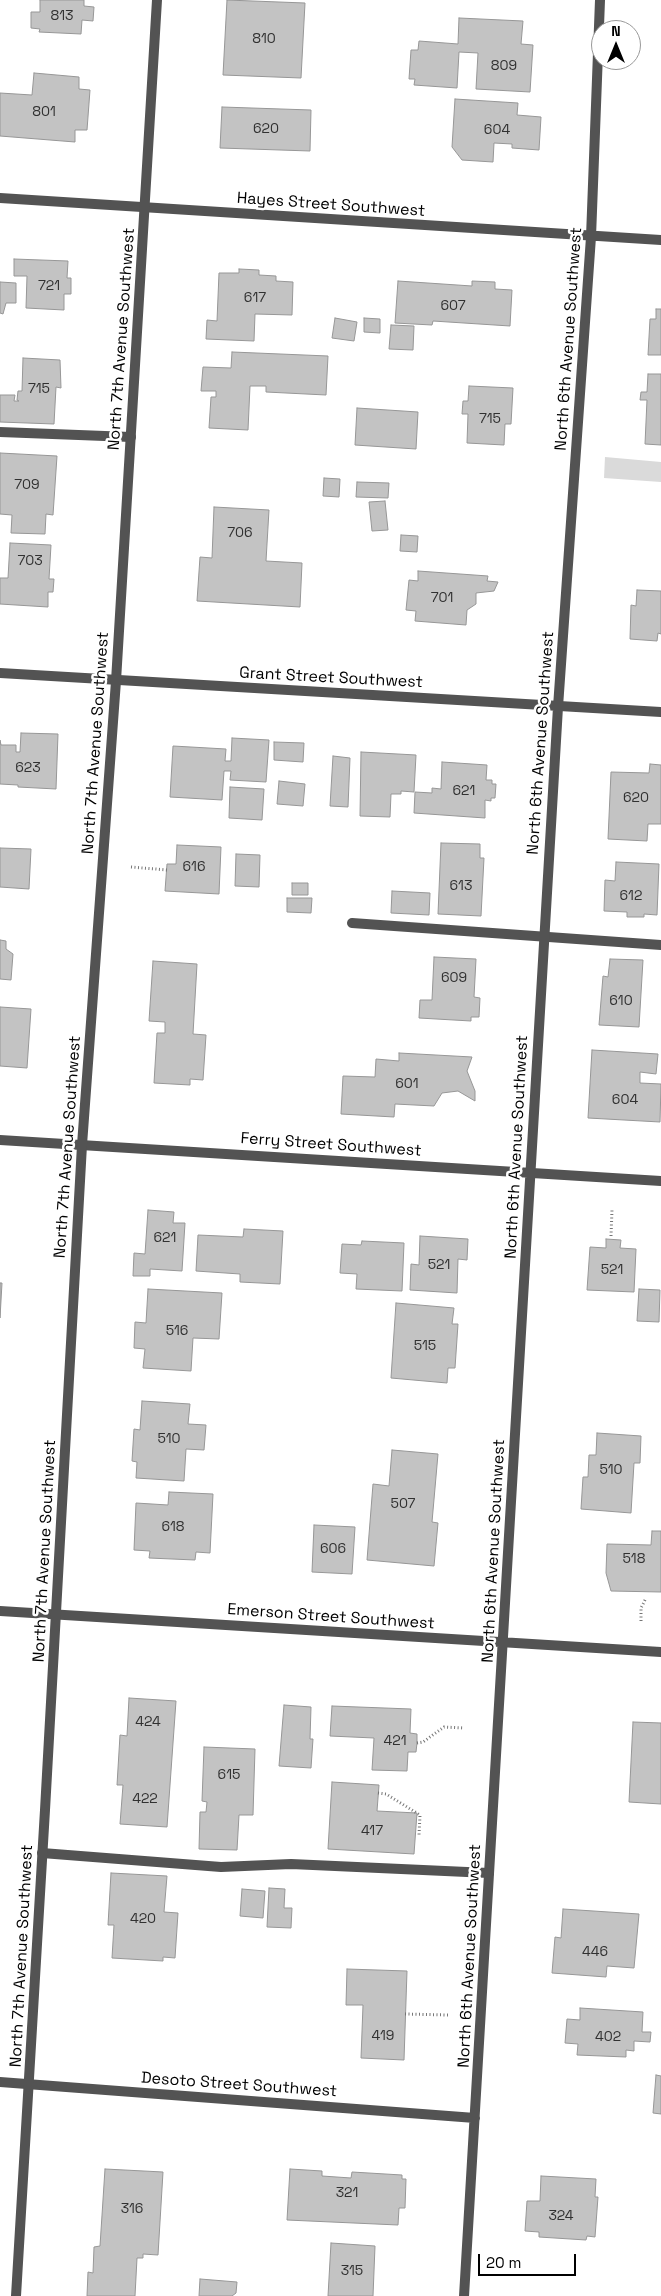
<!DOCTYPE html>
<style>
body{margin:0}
#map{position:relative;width:661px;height:2296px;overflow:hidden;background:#fff;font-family:"Space Grotesk",sans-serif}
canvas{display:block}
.north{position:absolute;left:591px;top:20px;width:50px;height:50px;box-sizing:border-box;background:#fff;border:1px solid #999;border-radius:50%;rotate:0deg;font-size:14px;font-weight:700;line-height:20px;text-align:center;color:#000}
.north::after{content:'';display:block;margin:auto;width:18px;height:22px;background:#000;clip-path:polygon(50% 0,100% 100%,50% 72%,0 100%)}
.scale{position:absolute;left:478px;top:2254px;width:98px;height:22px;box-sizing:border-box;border:2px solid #000;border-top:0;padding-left:6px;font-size:15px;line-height:18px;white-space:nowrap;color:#000;-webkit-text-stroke:4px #fff;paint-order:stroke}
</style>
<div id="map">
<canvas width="661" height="2296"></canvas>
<div class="north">N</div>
<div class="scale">20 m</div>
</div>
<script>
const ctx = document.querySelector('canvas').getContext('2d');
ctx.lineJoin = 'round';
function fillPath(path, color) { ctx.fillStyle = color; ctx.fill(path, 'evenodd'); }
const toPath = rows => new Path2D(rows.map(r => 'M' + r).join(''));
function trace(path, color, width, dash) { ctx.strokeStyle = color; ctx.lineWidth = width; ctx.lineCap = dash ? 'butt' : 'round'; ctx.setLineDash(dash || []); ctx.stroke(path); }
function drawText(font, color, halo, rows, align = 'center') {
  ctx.font = font + ' "Space Grotesk",sans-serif'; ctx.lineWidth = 5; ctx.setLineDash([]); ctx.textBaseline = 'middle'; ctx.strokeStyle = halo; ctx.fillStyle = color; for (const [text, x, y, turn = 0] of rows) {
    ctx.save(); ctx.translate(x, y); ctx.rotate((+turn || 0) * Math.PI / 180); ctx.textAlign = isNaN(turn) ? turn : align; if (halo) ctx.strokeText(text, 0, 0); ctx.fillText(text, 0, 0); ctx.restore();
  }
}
fillPath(toPath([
 [605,457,661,462,661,482,604,478]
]), '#dadada');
const building = toPath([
 [40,0,84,0,84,6,94,7,93,21,82,20,81,34,39,32,40,29,31,28,31,12,40,12,40,0],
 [227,0,305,3,301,78,223,75,227,0],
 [459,18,523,21,521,44,533,45,530,92,476,89,478,53,459,52,457,88,414,85,415,79,409,79,411,50,418,50,419,41,458,44,459,18],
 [34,73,79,77,79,89,90,90,87,130,75,130,75,142,0,136,0,93,32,95,34,73],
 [455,99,518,103,517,115,541,117,539,150,512,148,512,144,494,143,493,162,462,160,452,147,455,99],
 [222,107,311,110,310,151,220,148,222,107],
 [14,259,68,261,67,278,71,278,71,294,64,294,64,310,26,308,27,276,14,276,14,259],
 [239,269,259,270,259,275,276,276,276,281,293,282,292,315,255,314,254,341,206,339,207,320,217,321,219,273,239,273,239,269],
 [398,281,472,286,472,281,495,282,495,289,512,290,510,326,433,321,432,325,395,323,398,281],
 [0,282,16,283,16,303,6,303,3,314,0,313,0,282],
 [656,309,661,309,661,355,648,355,650,319,656,319,656,309],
 [335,318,357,322,354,341,332,338,335,318],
 [364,318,380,319,380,333,364,332,364,318],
 [391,325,414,326,413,350,389,349,391,325],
 [232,352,328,356,326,395,266,392,266,386,250,386,248,430,209,428,211,397,216,397,216,391,201,391,203,367,231,368,232,352],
 [23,358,60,360,61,388,56,387,54,424,0,422,0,395,15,395,14,401,19,401,17,400,18,391,22,391,23,358],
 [648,374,661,374,661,445,645,444,647,400,640,400,641,392,647,392,648,374],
 [469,386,513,388,511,424,505,424,504,445,467,443,468,414,462,414,463,401,468,401,469,386],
 [357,408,418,412,416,449,355,445,357,408],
 [0,453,57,456,53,515,46,514,45,534,11,533,12,515,0,514,0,453],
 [324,478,340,479,339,497,323,496,324,478],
 [357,482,389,483,388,498,356,497,357,482],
 [385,501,388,530,372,531,369,502,385,501],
 [214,507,269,510,266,561,302,563,300,607,197,601,200,557,212,558,214,507],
 [401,535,418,536,417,552,400,551,401,535],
 [10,543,51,545,49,579,54,579,53,592,48,592,48,607,0,604,0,578,8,578,10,543],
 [418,571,488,576,487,581,498,582,494,591,476,593,476,604,467,610,466,625,415,621,416,611,406,610,409,580,418,581,418,571],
 [637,590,661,591,661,634,658,633,657,641,630,639,631,605,636,606,637,590],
 [21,733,58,734,56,789,18,787,18,785,0,784,0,740,1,745,16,745,16,752,20,752,21,733],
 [232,738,269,740,266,782,230,780,231,771,224,771,222,800,170,797,173,746,226,749,225,761,231,761,232,738],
 [274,742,304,743,303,762,274,760,274,742],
 [361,752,416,755,414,792,401,791,401,794,391,794,390,817,360,816,361,752],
 [333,756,350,758,348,807,330,806,333,756],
 [442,762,487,765,486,780,492,780,492,784,496,784,495,798,491,798,491,801,485,800,485,818,414,813,415,792,432,793,432,788,441,789,442,762],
 [650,764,661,765,661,824,648,824,647,841,608,839,611,772,649,773,650,764],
 [279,781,305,784,303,806,277,804,279,781],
 [230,787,264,789,262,820,229,818,230,787],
 [441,843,480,844,480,858,484,858,481,916,438,914,441,843],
 [177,845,221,847,219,894,165,891,167,864,176,864,177,845],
 [0,848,31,849,29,889,0,887,0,848],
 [236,854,260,855,259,887,235,886,236,854],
 [616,862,659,864,657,915,644,914,644,917,627,917,627,912,604,911,605,880,615,881,616,862],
 [292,883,308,883,308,895,292,895,292,883],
 [392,891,430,893,429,915,391,913,392,891],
 [287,898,312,898,311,913,287,912,287,898],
 [0,940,6,941,6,949,13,954,11,980,0,979,0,940],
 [434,957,476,959,474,997,480,998,479,1017,471,1017,471,1021,419,1018,420,1000,432,1000,434,957],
 [610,959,643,960,639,1027,599,1025,603,976,608,977,610,959],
 [153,961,197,964,193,1034,206,1035,203,1080,190,1079,190,1085,154,1083,157,1033,165,1033,165,1022,149,1021,153,961],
 [0,1007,31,1009,27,1068,0,1066,0,1007],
 [592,1050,658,1054,656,1074,640,1072,640,1083,661,1084,660,1122,588,1118,592,1050],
 [399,1053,472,1057,467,1071,475,1091,475,1101,458,1091,442,1093,434,1106,395,1104,394,1117,341,1114,343,1076,375,1077,376,1059,399,1061,399,1053],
 [148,1210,174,1212,173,1223,185,1223,182,1271,150,1269,150,1276,133,1276,134,1253,145,1254,148,1210],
 [244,1229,283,1231,280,1284,240,1282,240,1274,196,1271,198,1235,243,1237,244,1229],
 [420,1236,468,1239,467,1260,458,1259,457,1293,410,1290,411,1264,419,1265,420,1236],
 [606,1239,621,1240,620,1248,636,1249,634,1292,587,1290,590,1247,606,1248,606,1239],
 [362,1241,404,1243,402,1291,356,1289,357,1274,340,1273,342,1244,361,1245,362,1241],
 [0,1283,2,1283,0,1318,0,1283],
 [148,1289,222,1293,219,1339,193,1338,191,1371,143,1368,145,1349,134,1348,135,1322,146,1323,148,1289],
 [639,1289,660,1290,659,1322,637,1321,639,1289],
 [396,1303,454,1308,452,1324,458,1324,455,1368,448,1368,447,1383,391,1378,396,1303],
 [142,1401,190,1404,188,1424,206,1425,204,1450,186,1449,184,1481,136,1478,137,1462,132,1461,134,1429,140,1430,142,1401],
 [597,1433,641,1436,640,1463,634,1463,631,1513,581,1509,583,1477,588,1477,589,1455,596,1455,597,1433],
 [392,1450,438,1454,432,1522,438,1523,434,1566,367,1560,373,1484,389,1486,392,1450],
 [169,1492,213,1494,210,1553,196,1552,195,1560,149,1558,150,1551,134,1550,136,1503,168,1505,169,1492],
 [314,1525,355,1527,352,1574,312,1572,314,1525],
 [652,1531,661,1531,661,1592,611,1591,606,1573,607,1544,651,1545,652,1531],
 [129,1698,176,1701,167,1827,120,1824,123,1785,117,1785,120,1735,127,1736,129,1698],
 [284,1705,311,1707,310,1739,313,1739,311,1768,279,1766,284,1705],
 [332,1706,411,1709,410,1733,417,1734,417,1743,416,1752,408,1752,407,1771,372,1770,374,1738,330,1736,332,1706],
 [633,1722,661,1723,661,1804,629,1802,633,1722],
 [204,1747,255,1749,253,1815,239,1815,237,1850,199,1849,200,1812,206,1812,207,1802,202,1801,204,1747],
 [332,1782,379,1785,377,1811,417,1813,414,1854,328,1849,332,1782],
 [111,1873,167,1876,164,1912,178,1913,175,1958,163,1957,163,1961,112,1958,114,1925,108,1925,111,1873],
 [269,1888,285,1889,284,1908,292,1908,291,1928,267,1927,269,1888],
 [242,1889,265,1891,263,1918,240,1916,242,1889],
 [563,1909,639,1914,634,1968,607,1966,606,1977,552,1973,555,1937,561,1938,563,1909],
 [347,1969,407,1971,404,2060,361,2058,363,2005,346,2005,347,1969],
 [580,2008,643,2012,642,2032,651,2032,650,2042,634,2041,634,2051,626,2050,626,2057,577,2055,578,2044,565,2043,567,2019,580,2020,580,2008],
 [656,2075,661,2076,661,2114,653,2113,656,2075],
 [105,2169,163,2172,158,2255,143,2254,143,2258,137,2258,135,2296,87,2296,88,2272,93,2273,94,2247,100,2246,105,2169],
 [290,2169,322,2171,322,2176,351,2178,352,2172,402,2175,402,2179,406,2179,405,2208,399,2208,398,2225,287,2220,290,2169],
 [541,2176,596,2179,595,2197,598,2197,595,2237,587,2236,586,2240,539,2237,539,2232,525,2231,527,2201,540,2201,541,2176],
 [331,2243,375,2246,373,2296,328,2296,331,2243],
 [200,2279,237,2282,236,2293,232,2296,199,2296,200,2279]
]);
fillPath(building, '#c3c3c3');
trace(building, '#979797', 1);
trace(toPath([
 [131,867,167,870],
 [611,1236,612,1210],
 [641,1621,641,1608,646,1598],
 [417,1743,423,1742,444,1727,464,1728],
 [378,1793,386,1794,420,1815,419,1835],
 [405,2014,448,2015]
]), '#757575', 3, [1, 2.5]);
trace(toPath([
 [0,432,131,437],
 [352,923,661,945],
 [42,1853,221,1867,291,1864,489,1873]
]), '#535353', 10);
trace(toPath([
 [0,198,661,240],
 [0,673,661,712],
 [0,1140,661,1181],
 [0,1611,661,1652],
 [0,2082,475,2118],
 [464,2296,558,707,591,237,600,0]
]), '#535353', 10);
trace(toPath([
 [16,2296,45,1810,82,1145,116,681,157,0]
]), '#535353', 10);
drawText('14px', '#313131', null, [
 ["813",62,16],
 ["810",264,39],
 ["809",504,66],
 ["801",44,112],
 ["620",266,129],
 ["604",497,130],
 ["721",49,286],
 ["617",255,298],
 ["607",453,306],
 ["715",39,389],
 ["715",490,419],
 ["709",27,485],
 ["706",240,533],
 ["703",30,561],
 ["701",442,598],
 ["623",28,768],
 ["621",464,791],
 ["620",636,798],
 ["616",194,867],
 ["613",461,886],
 ["612",631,896],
 ["609",454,978],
 ["610",621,1001],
 ["601",407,1084],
 ["604",625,1100],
 ["621",165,1238],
 ["521",439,1265],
 ["521",612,1270],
 ["516",177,1331],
 ["515",425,1346],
 ["510",169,1439],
 ["510",611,1470],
 ["507",403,1504],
 ["618",173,1527],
 ["606",333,1549],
 ["518",634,1559],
 ["424",148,1722],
 ["421",395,1741],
 ["615",229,1775],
 ["422",145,1799],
 ["417",372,1831],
 ["420",143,1919],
 ["446",595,1952],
 ["419",383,2036],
 ["402",608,2037],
 ["321",347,2193],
 ["316",132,2209],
 ["324",561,2216],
 ["315",352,2271]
]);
drawText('16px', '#000', '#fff', [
 ["Hayes Street Southwest",331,205,4],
 ["North 7th Avenue Southwest",122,339,-86],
 ["North 6th Avenue Southwest",569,339,-86],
 ["Grant Street Southwest",331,678,3],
 ["North 7th Avenue Southwest",96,743,-86],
 ["North 6th Avenue Southwest",541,743,-86],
 ["Ferry Street Southwest",331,1145,4],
 ["North 7th Avenue Southwest",68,1147,-86],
 ["North 6th Avenue Southwest",517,1147,-87],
 ["North 7th Avenue Southwest",45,1551,-87],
 ["North 6th Avenue Southwest",494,1551,-87],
 ["Emerson Street Southwest",331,1617,4],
 ["North 7th Avenue Southwest",22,1956,-87],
 ["North 6th Avenue Southwest",470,1956,-87],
 ["Desoto Street Southwest",239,2085,4]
]);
</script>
